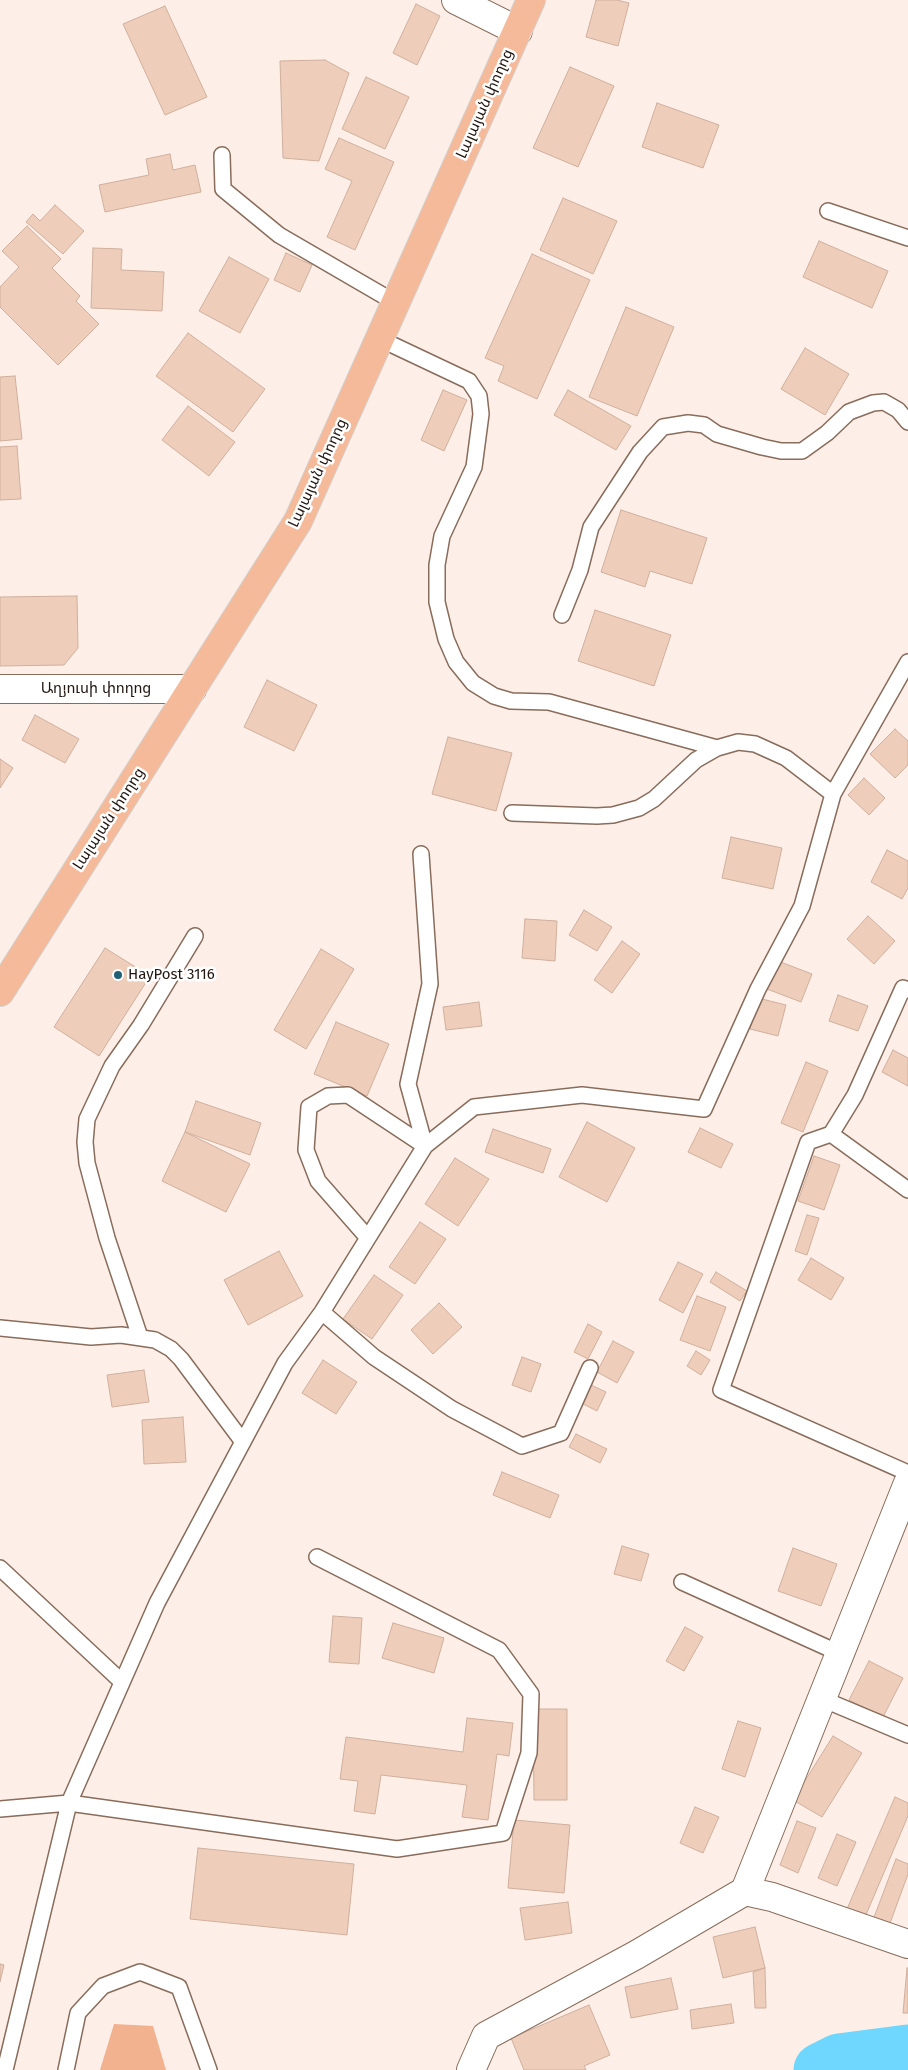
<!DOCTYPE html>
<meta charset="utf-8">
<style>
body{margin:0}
canvas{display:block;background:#fdefe7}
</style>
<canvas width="908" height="2070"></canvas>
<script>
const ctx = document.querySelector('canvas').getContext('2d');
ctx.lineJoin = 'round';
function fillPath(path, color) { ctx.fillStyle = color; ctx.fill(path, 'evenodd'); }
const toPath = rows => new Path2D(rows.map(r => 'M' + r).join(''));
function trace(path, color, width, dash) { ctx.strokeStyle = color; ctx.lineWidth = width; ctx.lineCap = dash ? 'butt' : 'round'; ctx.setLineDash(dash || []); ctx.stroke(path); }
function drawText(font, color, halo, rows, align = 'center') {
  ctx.font = font + ' "Fira Sans","Noto Sans Armenian",sans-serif'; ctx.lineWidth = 5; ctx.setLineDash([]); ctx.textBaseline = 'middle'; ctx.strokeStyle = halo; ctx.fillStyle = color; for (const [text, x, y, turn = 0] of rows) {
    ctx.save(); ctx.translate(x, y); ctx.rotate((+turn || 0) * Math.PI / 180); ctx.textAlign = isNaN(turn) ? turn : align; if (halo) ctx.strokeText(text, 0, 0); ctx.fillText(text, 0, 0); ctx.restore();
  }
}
fillPath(toPath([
 [114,2024,153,2026,166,2070,100,2070]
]), '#f2b28f');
trace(toPath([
 [821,2070,839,2061,908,2052]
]), '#6fd7fd', 55);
const building = toPath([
 [596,0,617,0,629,3,618,46,586,37,596,0],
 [416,4,440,16,417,65,393,53,416,4],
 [165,6,207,97,165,115,123,24,165,6],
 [325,60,349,73,319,161,283,158,280,61,325,60],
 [570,67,614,86,578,167,533,148,570,67],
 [366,77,409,97,385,149,342,129,366,77],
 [657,103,719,125,703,168,642,147,657,103],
 [339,138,394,162,355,250,327,237,352,181,325,169,339,138],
 [170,154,173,170,195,165,201,192,105,212,99,185,149,175,146,159,170,154],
 [563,198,617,221,593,274,540,250,563,198],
 [55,205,84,231,63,254,26,222,33,214,40,221,55,205],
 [27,226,61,259,52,268,80,296,76,301,99,324,58,365,0,307,0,287,19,267,2,251,27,226],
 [819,241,888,271,872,308,803,277,819,241],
 [93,248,122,249,121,270,164,272,162,311,91,308,93,248],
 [286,253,312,265,300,292,274,280,286,253],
 [532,254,590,280,537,399,498,381,504,366,485,358,532,254],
 [229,257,269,279,240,333,199,311,229,257],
 [626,307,674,327,637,416,589,397,626,307],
 [188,333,265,389,233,432,156,376,188,333],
 [805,348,849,374,825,415,781,389,805,348],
 [15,376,22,439,0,441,0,377,15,376],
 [443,390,467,400,444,451,421,440,443,390],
 [568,390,631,426,616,450,554,415,568,390],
 [188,406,235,442,209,476,162,440,188,406],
 [17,446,21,499,0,500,0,447,17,446],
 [621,510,707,538,692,584,650,571,645,587,601,572,621,510],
 [77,596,78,648,64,665,0,666,0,597,77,596],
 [595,610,671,635,654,686,578,661,595,610],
 [267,680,317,705,294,751,244,727,267,680],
 [35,715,79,739,65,763,22,740,35,715],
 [895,729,908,741,908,765,895,778,870,754,895,729],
 [448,737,512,753,496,811,432,794,448,737],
 [0,759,13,768,0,788,0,759],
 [864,778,885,798,869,815,848,795,864,778],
 [731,837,782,848,773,889,722,878,731,837],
 [887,850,908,861,908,888,902,899,871,882,887,850],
 [584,910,612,927,597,951,569,935,584,910],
 [868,916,895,941,874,964,847,939,868,916],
 [525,919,557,921,555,961,522,958,525,919],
 [622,941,640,954,612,993,594,980,622,941],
 [105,948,150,976,99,1056,54,1027,105,948],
 [321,949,354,969,306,1049,274,1030,321,949],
 [778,961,812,974,801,1002,767,989,778,961],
 [838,995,868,1006,858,1031,829,1021,838,995],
 [758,998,786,1005,778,1036,750,1029,758,998],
 [479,1002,482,1026,446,1030,443,1007,479,1002],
 [336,1022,389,1044,367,1096,314,1074,336,1022],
 [893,1050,908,1058,908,1086,882,1072,893,1050],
 [806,1062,828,1071,803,1132,781,1123,806,1062],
 [196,1101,261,1123,250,1155,185,1132,196,1101],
 [587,1122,635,1148,607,1202,559,1177,587,1122],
 [700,1128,733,1144,721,1168,688,1152,700,1128],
 [493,1129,551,1149,543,1173,485,1152,493,1129],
 [185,1132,250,1164,226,1212,162,1181,185,1132],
 [814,1156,840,1165,824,1210,798,1201,814,1156],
 [455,1158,489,1179,458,1226,425,1204,455,1158],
 [807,1215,819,1218,807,1255,795,1251,807,1215],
 [420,1222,446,1239,415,1284,389,1267,420,1222],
 [279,1251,303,1296,248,1325,224,1280,279,1251],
 [811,1258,844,1278,831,1300,798,1280,811,1258],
 [678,1262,703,1274,683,1313,659,1300,678,1262],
 [716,1272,747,1291,740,1301,710,1282,716,1272],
 [374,1275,403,1295,372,1339,343,1319,374,1275],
 [697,1296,726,1307,710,1351,680,1340,697,1296],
 [439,1303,462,1327,433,1354,411,1330,439,1303],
 [588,1324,602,1332,588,1359,574,1352,588,1324],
 [613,1341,634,1352,617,1383,597,1372,613,1341],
 [696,1351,710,1360,701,1375,687,1366,696,1351],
 [522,1357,541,1364,531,1392,512,1385,522,1357],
 [323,1360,357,1382,336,1414,302,1393,323,1360],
 [144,1370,149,1402,112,1407,107,1375,144,1370],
 [591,1385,606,1392,597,1411,583,1404,591,1385],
 [183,1417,186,1462,144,1464,142,1420,183,1417],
 [576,1434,607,1449,600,1463,569,1447,576,1434],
 [502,1472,559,1495,550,1518,493,1495,502,1472],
 [622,1546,649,1554,641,1581,614,1574,622,1546],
 [793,1548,837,1564,821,1606,778,1591,793,1548],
 [333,1616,362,1618,359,1664,329,1662,333,1616],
 [393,1623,444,1638,434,1673,382,1658,393,1623],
 [685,1627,703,1637,684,1671,666,1661,685,1627],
 [869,1661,903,1678,883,1717,849,1700,869,1661],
 [533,1709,567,1709,567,1800,534,1800,533,1709],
 [467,1718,513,1723,509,1756,497,1754,488,1820,462,1817,467,1785,381,1775,375,1814,354,1811,358,1781,340,1779,346,1737,463,1752,467,1718],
 [738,1721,761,1728,745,1777,722,1769,738,1721],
 [833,1736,862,1753,822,1817,793,1800,833,1736],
 [895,1797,908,1803,908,1816,865,1917,847,1909,895,1797],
 [695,1807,719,1817,703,1853,680,1843,695,1807],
 [514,1820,570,1825,564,1893,508,1888,514,1820],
 [797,1821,816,1828,798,1873,780,1865,797,1821],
 [837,1834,856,1842,837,1886,818,1878,837,1834],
 [198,1848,354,1864,347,1935,190,1919,198,1848],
 [896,1859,908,1864,908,1874,889,1926,873,1920,896,1859],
 [568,1902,572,1933,525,1940,520,1908,568,1902],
 [755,1927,765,1968,723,1978,713,1937,755,1927],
 [0,1964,4,1965,0,1982,0,1964],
 [765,1968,766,2008,755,2008,753,1972,765,1968],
 [907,1968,908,1968,908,2013,903,2013,907,1968],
 [671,1978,678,2009,631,2018,625,1987,671,1978],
 [731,2004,734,2023,692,2029,690,2010,731,2004],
 [589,2005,610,2055,584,2066,586,2070,524,2070,511,2038,589,2005]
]);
fillPath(building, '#efcdbb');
trace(building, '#d0af9d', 1);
const service = toPath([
 [222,155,223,189,279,235,396,303],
 [828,211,908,238],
 [378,338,469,381,479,396,481,414,474,467,442,536,437,565,437,602,446,639,456,662,473,683,494,696,511,701,549,702,717,748],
 [562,615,580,570,591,527,640,452,663,427,688,423,704,425,717,434,762,447,781,451,802,451,827,433,849,412,873,403,884,402,898,410,908,422],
 [512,813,597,816,613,815,639,808,654,799,696,760,717,748,738,742,755,744,786,758,833,794],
 [421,854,430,984,408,1084,425,1146],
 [908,990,903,988,855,1095,831,1134,808,1142,721,1390,908,1473],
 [831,1134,908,1190],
 [368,1238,318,1181,306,1150,309,1107,328,1096,348,1095,425,1146],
 [322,1312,374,1357,452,1409,522,1446,561,1433,590,1368],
 [0,1328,91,1337,121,1335,155,1340,171,1349,181,1359,243,1442],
 [140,1337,107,1238,87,1163,85,1142,87,1119,112,1066,141,1025,195,936],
 [0,1568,122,1682],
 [682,1582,839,1653],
 [820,1698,908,1735],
 [0,1809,69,1803,397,1849,503,1833,529,1753,531,1694,499,1650,317,1557],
 [5,2070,69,1803,157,1603,285,1363,322,1312,425,1146,474,1107,582,1095,704,1109,758,989,802,906,833,794,908,662],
 [66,2070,78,2013,103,1986,140,1972,179,1987,209,2070]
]);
const minor = toPath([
 [456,0,518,31],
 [0,689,192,689],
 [745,1891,772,1897,908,1944],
 [471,2070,486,2036,636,1955,745,1891,908,1483]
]);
const trunk = toPath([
 [0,992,298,521,531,0]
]);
trace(service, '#896c5b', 18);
trace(minor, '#896c5b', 30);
trace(trunk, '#d3d0cf', 30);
trace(service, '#fff', 15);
trace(minor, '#fff', 28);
trace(trunk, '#f4ba9a', 28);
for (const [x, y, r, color] of [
 [118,975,5,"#206075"]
]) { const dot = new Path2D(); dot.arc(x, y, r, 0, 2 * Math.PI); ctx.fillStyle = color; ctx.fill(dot); trace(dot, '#fff', 2); }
drawText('15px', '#22160f', '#fff', [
 ["Լալայան փողոց",485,104,-66],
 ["Լալայան փողոց",318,473,-65],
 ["Աղյուսի փողոց",96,689],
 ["Լալայան փողոց",109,819,-57]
]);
drawText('15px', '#22160f', '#fff', [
 ["HayPost 3116",128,975]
], 'left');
</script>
